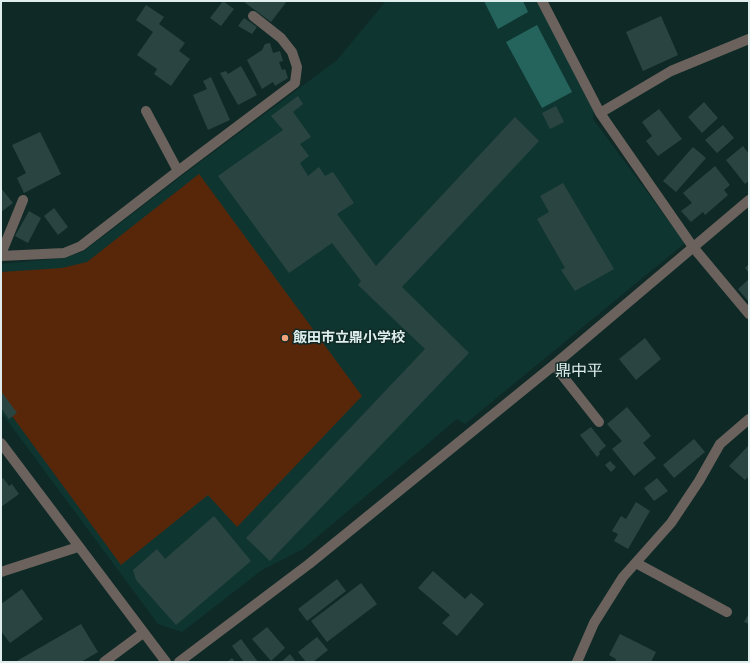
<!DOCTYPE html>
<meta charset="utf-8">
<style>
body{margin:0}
#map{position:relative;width:750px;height:663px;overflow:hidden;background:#0f2a26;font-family:Raleway,sans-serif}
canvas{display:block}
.frame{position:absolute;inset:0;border:2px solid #dfeeec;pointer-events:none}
</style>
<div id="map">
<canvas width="750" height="663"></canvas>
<div class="frame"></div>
</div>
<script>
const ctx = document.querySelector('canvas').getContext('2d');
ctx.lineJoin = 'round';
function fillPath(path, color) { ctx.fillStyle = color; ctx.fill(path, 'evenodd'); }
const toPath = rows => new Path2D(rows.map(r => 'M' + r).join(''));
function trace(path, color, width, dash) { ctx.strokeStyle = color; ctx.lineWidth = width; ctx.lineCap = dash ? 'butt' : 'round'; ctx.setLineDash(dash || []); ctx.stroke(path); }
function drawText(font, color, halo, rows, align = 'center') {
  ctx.font = font + ' Raleway,"Noto Sans JP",sans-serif'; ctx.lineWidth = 3; ctx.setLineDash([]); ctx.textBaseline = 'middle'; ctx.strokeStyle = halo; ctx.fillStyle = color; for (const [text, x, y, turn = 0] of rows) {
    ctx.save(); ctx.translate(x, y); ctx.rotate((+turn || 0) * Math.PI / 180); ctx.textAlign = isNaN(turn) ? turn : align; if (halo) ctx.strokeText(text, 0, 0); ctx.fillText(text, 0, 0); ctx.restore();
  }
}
fillPath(toPath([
 [386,1,538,1,593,110,593,119,685,243,465,424,457,419,303,549,262,570,182,632,158,624,1,412,1,264,65,258,84,251,183,175,337,60]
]), '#0f3531');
fillPath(toPath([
 [199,174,362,396,237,527,208,495,121,565,1,401,1,272,62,268,87,262]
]), '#582709');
fillPath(toPath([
 [484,1,523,1,528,12,498,29],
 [537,25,572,92,542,108,506,42]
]), '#25645c');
fillPath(toPath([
 [223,1,234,9,221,26,210,18],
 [245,1,287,1,271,22,244,2],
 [146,5,164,17,159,24,185,43,179,51,190,59,171,86,154,74,157,69,137,55,153,32,136,20],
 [661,16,678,55,643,71,626,32],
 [244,18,257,27,252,34,238,26],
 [270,43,273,53,280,51,283,61,279,62,282,70,285,69,288,78,275,86,273,82,262,89,247,60,262,50,265,44],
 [241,66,257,95,238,105,220,73,226,71,228,74],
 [211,77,230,120,208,130,193,95,207,89,203,81],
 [298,96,303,104,293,112,311,137,300,144,309,156,300,163,308,176,319,167,325,176,333,172,354,203,337,214,376,266,515,117,539,141,402,287,469,353,270,561,246,538,425,349,358,285,361,281,332,243,289,273,218,176,283,130,271,116],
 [704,102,718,118,702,133,688,117],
 [556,106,564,122,550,129,542,113],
 [659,109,682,139,658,156,646,141,652,136,642,122],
 [723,125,734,138,717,153,705,140],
 [40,132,61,174,24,193,17,178,26,173,12,145],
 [743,146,749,154,749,181,745,184,726,160],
 [693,147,706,158,676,192,663,181],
 [715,166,730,185,724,190,728,195,705,215,703,212,691,222,681,211,692,203,683,193],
 [563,183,614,269,575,291,561,270,565,268,537,219,549,212,540,196],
 [1,188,13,203,1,212],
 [54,208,68,227,58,235,44,216],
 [29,211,41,218,28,243,15,236],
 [749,264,749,273,745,268],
 [749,279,749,302,738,289],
 [645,338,661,359,636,380,619,359],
 [1,391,17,413,9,419,1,408],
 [627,407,651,436,643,443,656,458,634,476,612,449,622,441,607,424],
 [591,427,606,446,599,452,600,454,597,457,580,435],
 [694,439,705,452,674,478,663,465],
 [749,445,749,476,745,480,729,466],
 [610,461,616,467,611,472,605,465],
 [3,478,9,486,12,484,19,494,1,507,1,479],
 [657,478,668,491,654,501,644,488],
 [636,502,650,511,628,549,614,541,618,534,612,531,621,516,626,519],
 [214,516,251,561,176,625,136,580,133,570,157,549,165,559],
 [433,571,465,599,471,593,484,604,457,636,442,623,450,615,418,588],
 [337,579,346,591,307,621,298,609],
 [361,583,377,604,327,642,311,621],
 [22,589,43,619,10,643,1,631,1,604],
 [749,613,749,624,744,622],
 [81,624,98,652,81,662,15,662],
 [267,627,285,648,271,661,252,639],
 [620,634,656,652,651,662,615,662,616,659,609,655],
 [317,637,328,650,313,662,306,662,298,652],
 [241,639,258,662,244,662,232,646],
 [290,654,296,662,281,662],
 [232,658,235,662,227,662]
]), '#2a4541');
trace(toPath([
 [554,365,599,422],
 [636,563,727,612],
 [1,572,78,547]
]), '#6c625d', 10);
trace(toPath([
 [542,1,600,113,693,247,749,314],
 [146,111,178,171],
 [600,113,671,71,749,39],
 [1,254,23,200],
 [1,256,64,253,81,246,178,171,295,83,297,67,292,52,281,38,253,16],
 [577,662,594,623,623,577,671,523,699,481,720,444,749,419]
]), '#6c625d', 10);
trace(toPath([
 [1,443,166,662],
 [104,662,143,633],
 [179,662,309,564,554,365,749,200]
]), '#6c625d', 10);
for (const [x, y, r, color] of [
 [285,338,4,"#f0a27a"]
]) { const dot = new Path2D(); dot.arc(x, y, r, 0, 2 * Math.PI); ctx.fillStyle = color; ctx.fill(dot); trace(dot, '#0f2a26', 1.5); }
drawText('bold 14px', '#dfeeec', '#0f2a26', [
 ["飯田市立鼎小学校",293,338]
], 'left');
drawText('16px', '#dfeeec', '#0f2a26', [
 ["鼎中平",579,371]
]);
</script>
